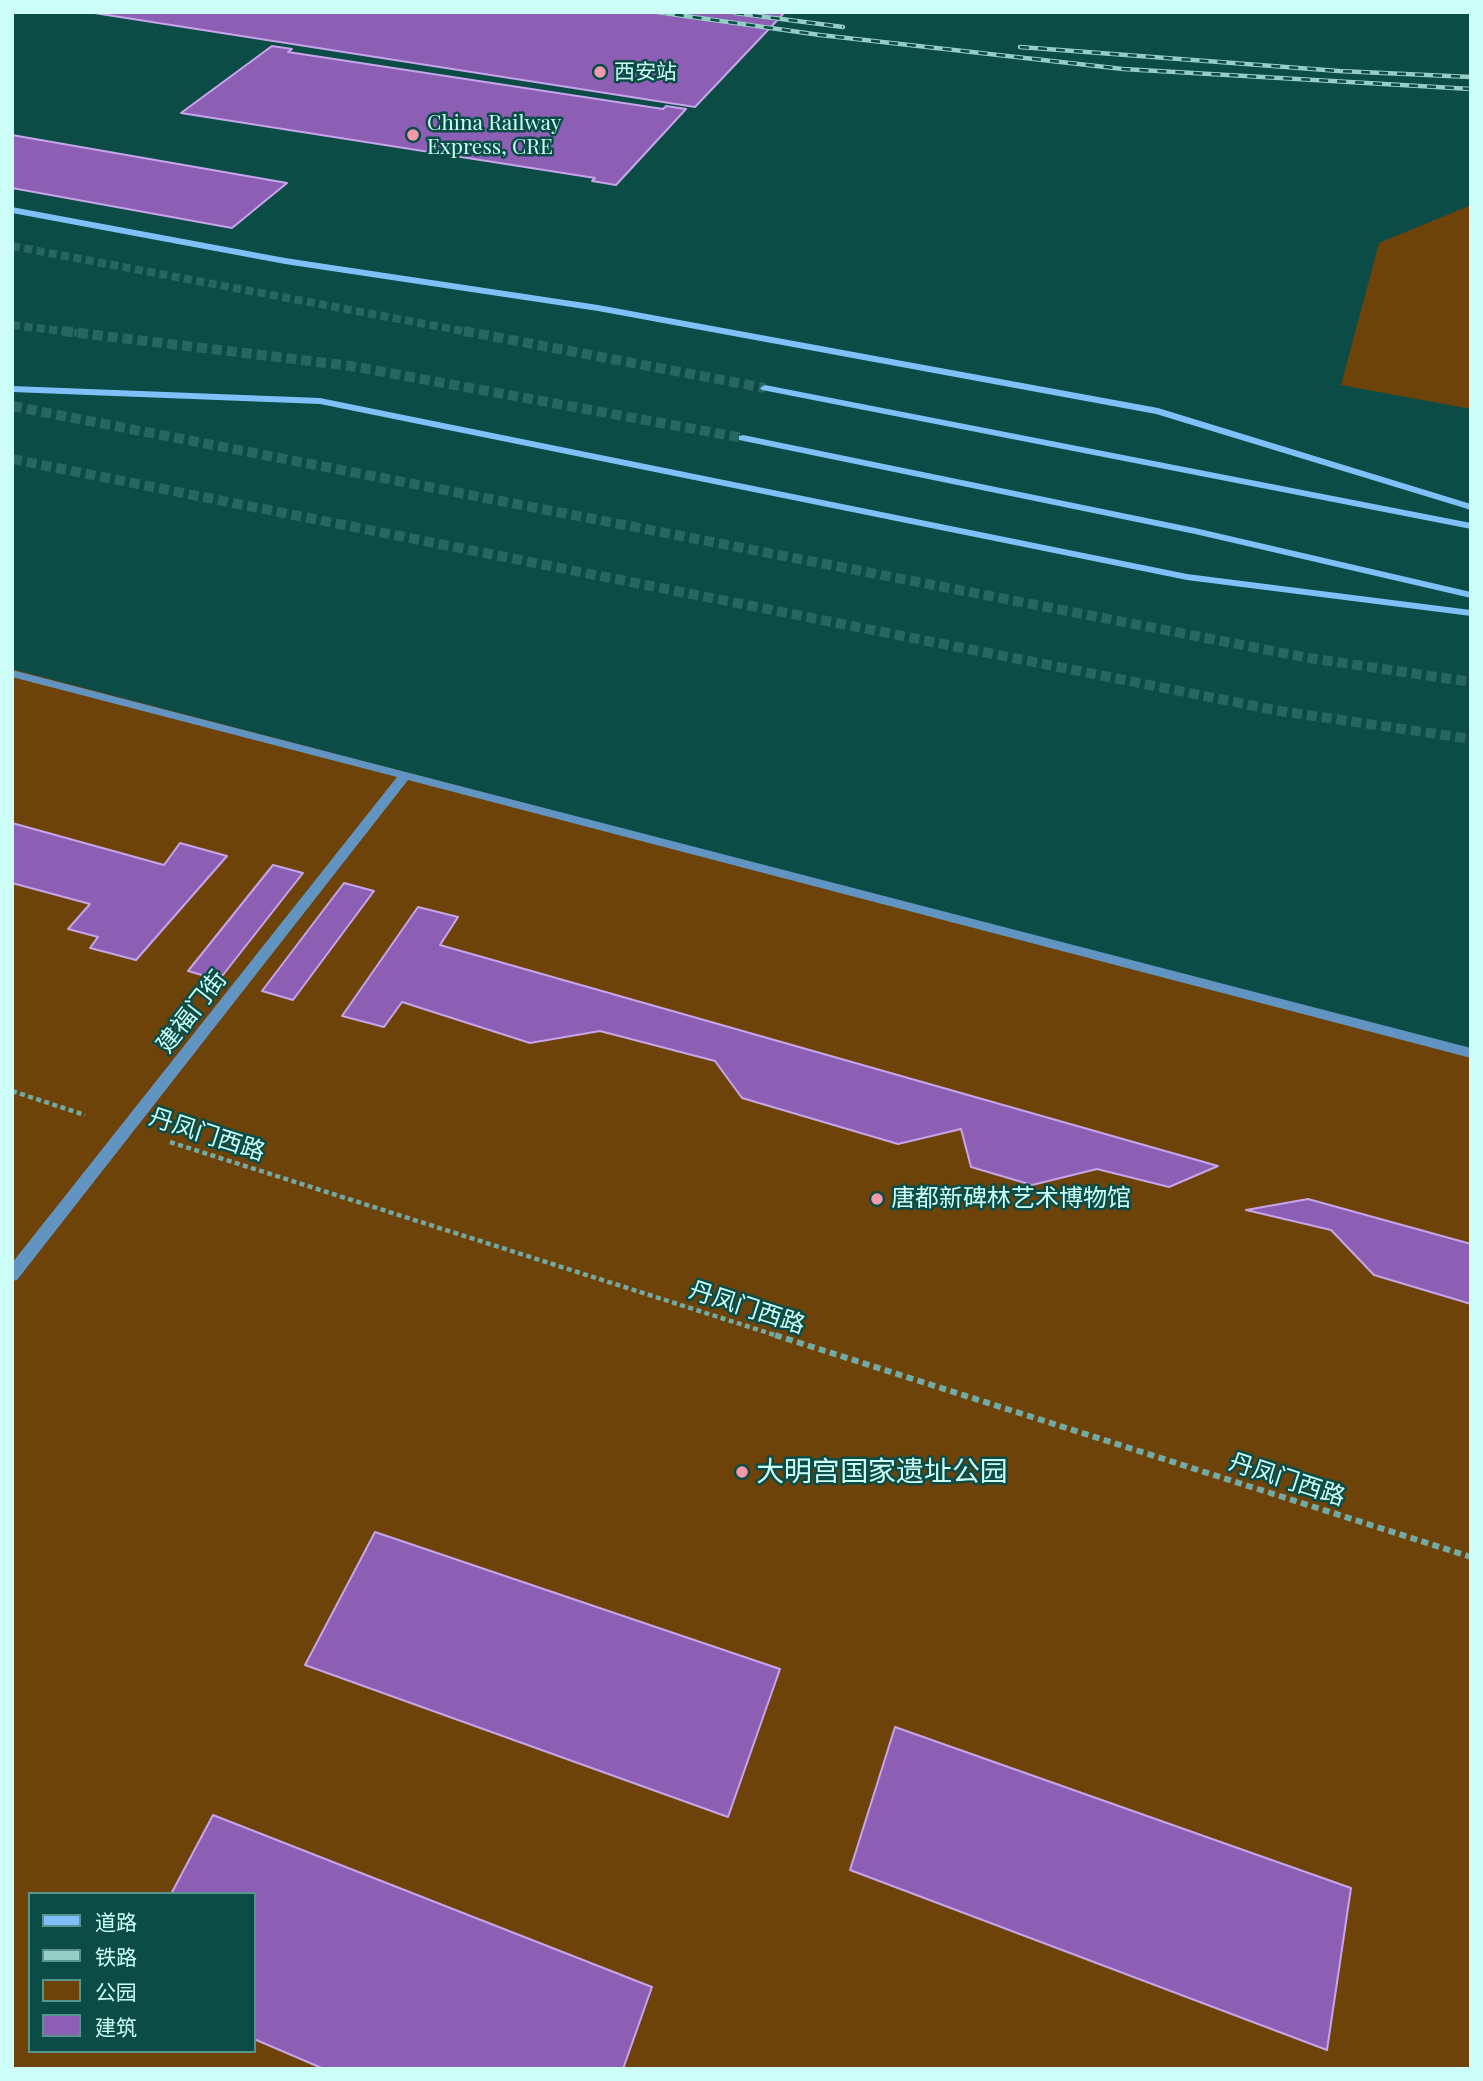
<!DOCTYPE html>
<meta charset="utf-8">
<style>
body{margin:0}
#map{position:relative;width:1483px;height:2081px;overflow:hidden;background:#0b4c47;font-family:"Playfair Display","Noto Sans SC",serif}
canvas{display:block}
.frame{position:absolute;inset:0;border:14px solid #ccfef7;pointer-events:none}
.legend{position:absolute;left:28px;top:1892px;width:228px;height:161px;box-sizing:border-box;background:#0b4c47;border:2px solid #58938d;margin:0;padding:9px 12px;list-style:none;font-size:21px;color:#ccfef7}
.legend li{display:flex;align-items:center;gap:14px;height:35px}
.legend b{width:35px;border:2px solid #58938d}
</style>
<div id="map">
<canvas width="1483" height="2081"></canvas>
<div class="frame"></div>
<ul class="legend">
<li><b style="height:9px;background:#7fc0fa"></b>道路</li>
<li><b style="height:9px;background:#97cdc7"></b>铁路</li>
<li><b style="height:19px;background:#6e4309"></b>公园</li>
<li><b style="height:19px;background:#8c5fb5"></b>建筑</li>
</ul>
</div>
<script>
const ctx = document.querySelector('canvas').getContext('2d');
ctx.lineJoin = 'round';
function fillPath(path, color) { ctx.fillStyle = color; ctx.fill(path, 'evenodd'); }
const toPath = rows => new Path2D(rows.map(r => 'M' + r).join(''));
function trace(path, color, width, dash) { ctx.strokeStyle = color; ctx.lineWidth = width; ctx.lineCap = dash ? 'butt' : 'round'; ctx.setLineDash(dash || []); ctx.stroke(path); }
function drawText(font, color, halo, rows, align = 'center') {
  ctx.font = font + ' "Playfair Display","Noto Sans SC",serif'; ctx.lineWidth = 5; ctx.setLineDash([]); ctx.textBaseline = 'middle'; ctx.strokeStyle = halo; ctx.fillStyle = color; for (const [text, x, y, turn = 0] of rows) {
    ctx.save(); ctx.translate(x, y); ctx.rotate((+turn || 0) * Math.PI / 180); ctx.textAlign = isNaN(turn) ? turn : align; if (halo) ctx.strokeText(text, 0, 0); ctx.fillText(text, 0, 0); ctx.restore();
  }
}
fillPath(toPath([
 [1471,205,1471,409,1341,385,1379,243],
 [12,669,1471,1051,1471,2069,12,2069],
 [30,1894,254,1894,254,2051,30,2051]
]), '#6e4309');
const building = toPath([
 [88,12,785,12,695,107,88,12],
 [272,46,292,49,288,52,663,109,666,106,686,109,616,185,592,181,595,178,181,113,272,46],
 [12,135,287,183,232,228,12,188,12,135],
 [12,823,164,865,180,843,227,856,136,960,90,948,98,937,68,929,90,904,12,883,12,823],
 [273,865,303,873,219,980,188,971,273,865],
 [344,883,374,891,293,1000,262,991,344,883],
 [418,907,458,917,440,945,1218,1166,1169,1187,1097,1169,1032,1185,971,1167,961,1129,898,1144,742,1098,715,1061,600,1031,530,1043,402,1002,384,1027,342,1016,418,907],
 [1308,1199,1471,1244,1471,1304,1374,1275,1331,1230,1246,1210,1308,1199],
 [375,1532,780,1669,728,1817,305,1665,375,1532],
 [895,1727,1351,1888,1327,2050,850,1870,895,1727],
 [213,1815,652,1987,623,2069,324,2069,254,2039,254,1894,171,1894,213,1815]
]);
fillPath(building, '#8c5fb5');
trace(building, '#c7a5ea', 2);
trace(toPath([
 [12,246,473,333],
 [12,325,77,333]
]), '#286761', 8, [8, 4.5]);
trace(toPath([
 [63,331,351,366,743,438],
 [464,331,765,388],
 [12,406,1309,658,1471,682],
 [12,459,1280,711,1471,739]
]), '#286761', 10, [10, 5]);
trace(toPath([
 [12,1091,85,1115],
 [170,1142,781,1337]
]), '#72aba5', 4.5, [5, 3.5]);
trace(toPath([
 [775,1335,1471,1557]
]), '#72aba5', 6, [7, 4.5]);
fillPath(toPath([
 [12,670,1471,1048,1471,1058,408,780,17,1280,12,1281,12,1263,397,777,12,677,12,670]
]), '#6194c1');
fillPath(toPath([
 [12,207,285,258,598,305,1158,408,1471,504,1471,510,1156,414,598,311,285,264,12,213,12,207],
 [765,385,1471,523,1471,529,762,390,760,388,765,385],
 [12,386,320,398,1187,574,1471,610,1471,616,1187,580,320,404,12,392,12,386],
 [743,435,1195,528,1471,592,1471,598,1195,534,739,440,739,436,743,435]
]), '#7fc0fa');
const rail = toPath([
 [657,12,820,35,1123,69,1471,89],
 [735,13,843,27],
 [1020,47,1339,71,1471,77]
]);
trace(rail, '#97cdc7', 4.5);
trace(rail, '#0b4c47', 2.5, [9]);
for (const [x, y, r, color] of [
 [600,72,7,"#f39aac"],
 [413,135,7,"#f39aac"],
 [877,1199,7,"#f39aac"],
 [742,1472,7,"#f39aac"]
]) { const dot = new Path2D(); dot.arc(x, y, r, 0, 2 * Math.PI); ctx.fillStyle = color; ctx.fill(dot); trace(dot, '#0b4c47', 2.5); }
drawText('21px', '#ccfef7', '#0b4c47', [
 ["西安站",614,72],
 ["China Railway",427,123],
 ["Express, CRE",427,147]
], 'left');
drawText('24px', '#ccfef7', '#0b4c47', [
 ["建福门街",192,1012,-52],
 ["丹凤门西路",207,1135,18],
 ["丹凤门西路",747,1308,18],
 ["丹凤门西路",1287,1480,18]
]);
drawText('24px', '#ccfef7', '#0b4c47', [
 ["唐都新碑林艺术博物馆",891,1199]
], 'left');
drawText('28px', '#ccfef7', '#0b4c47', [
 ["大明宫国家遗址公园",756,1472]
], 'left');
</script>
